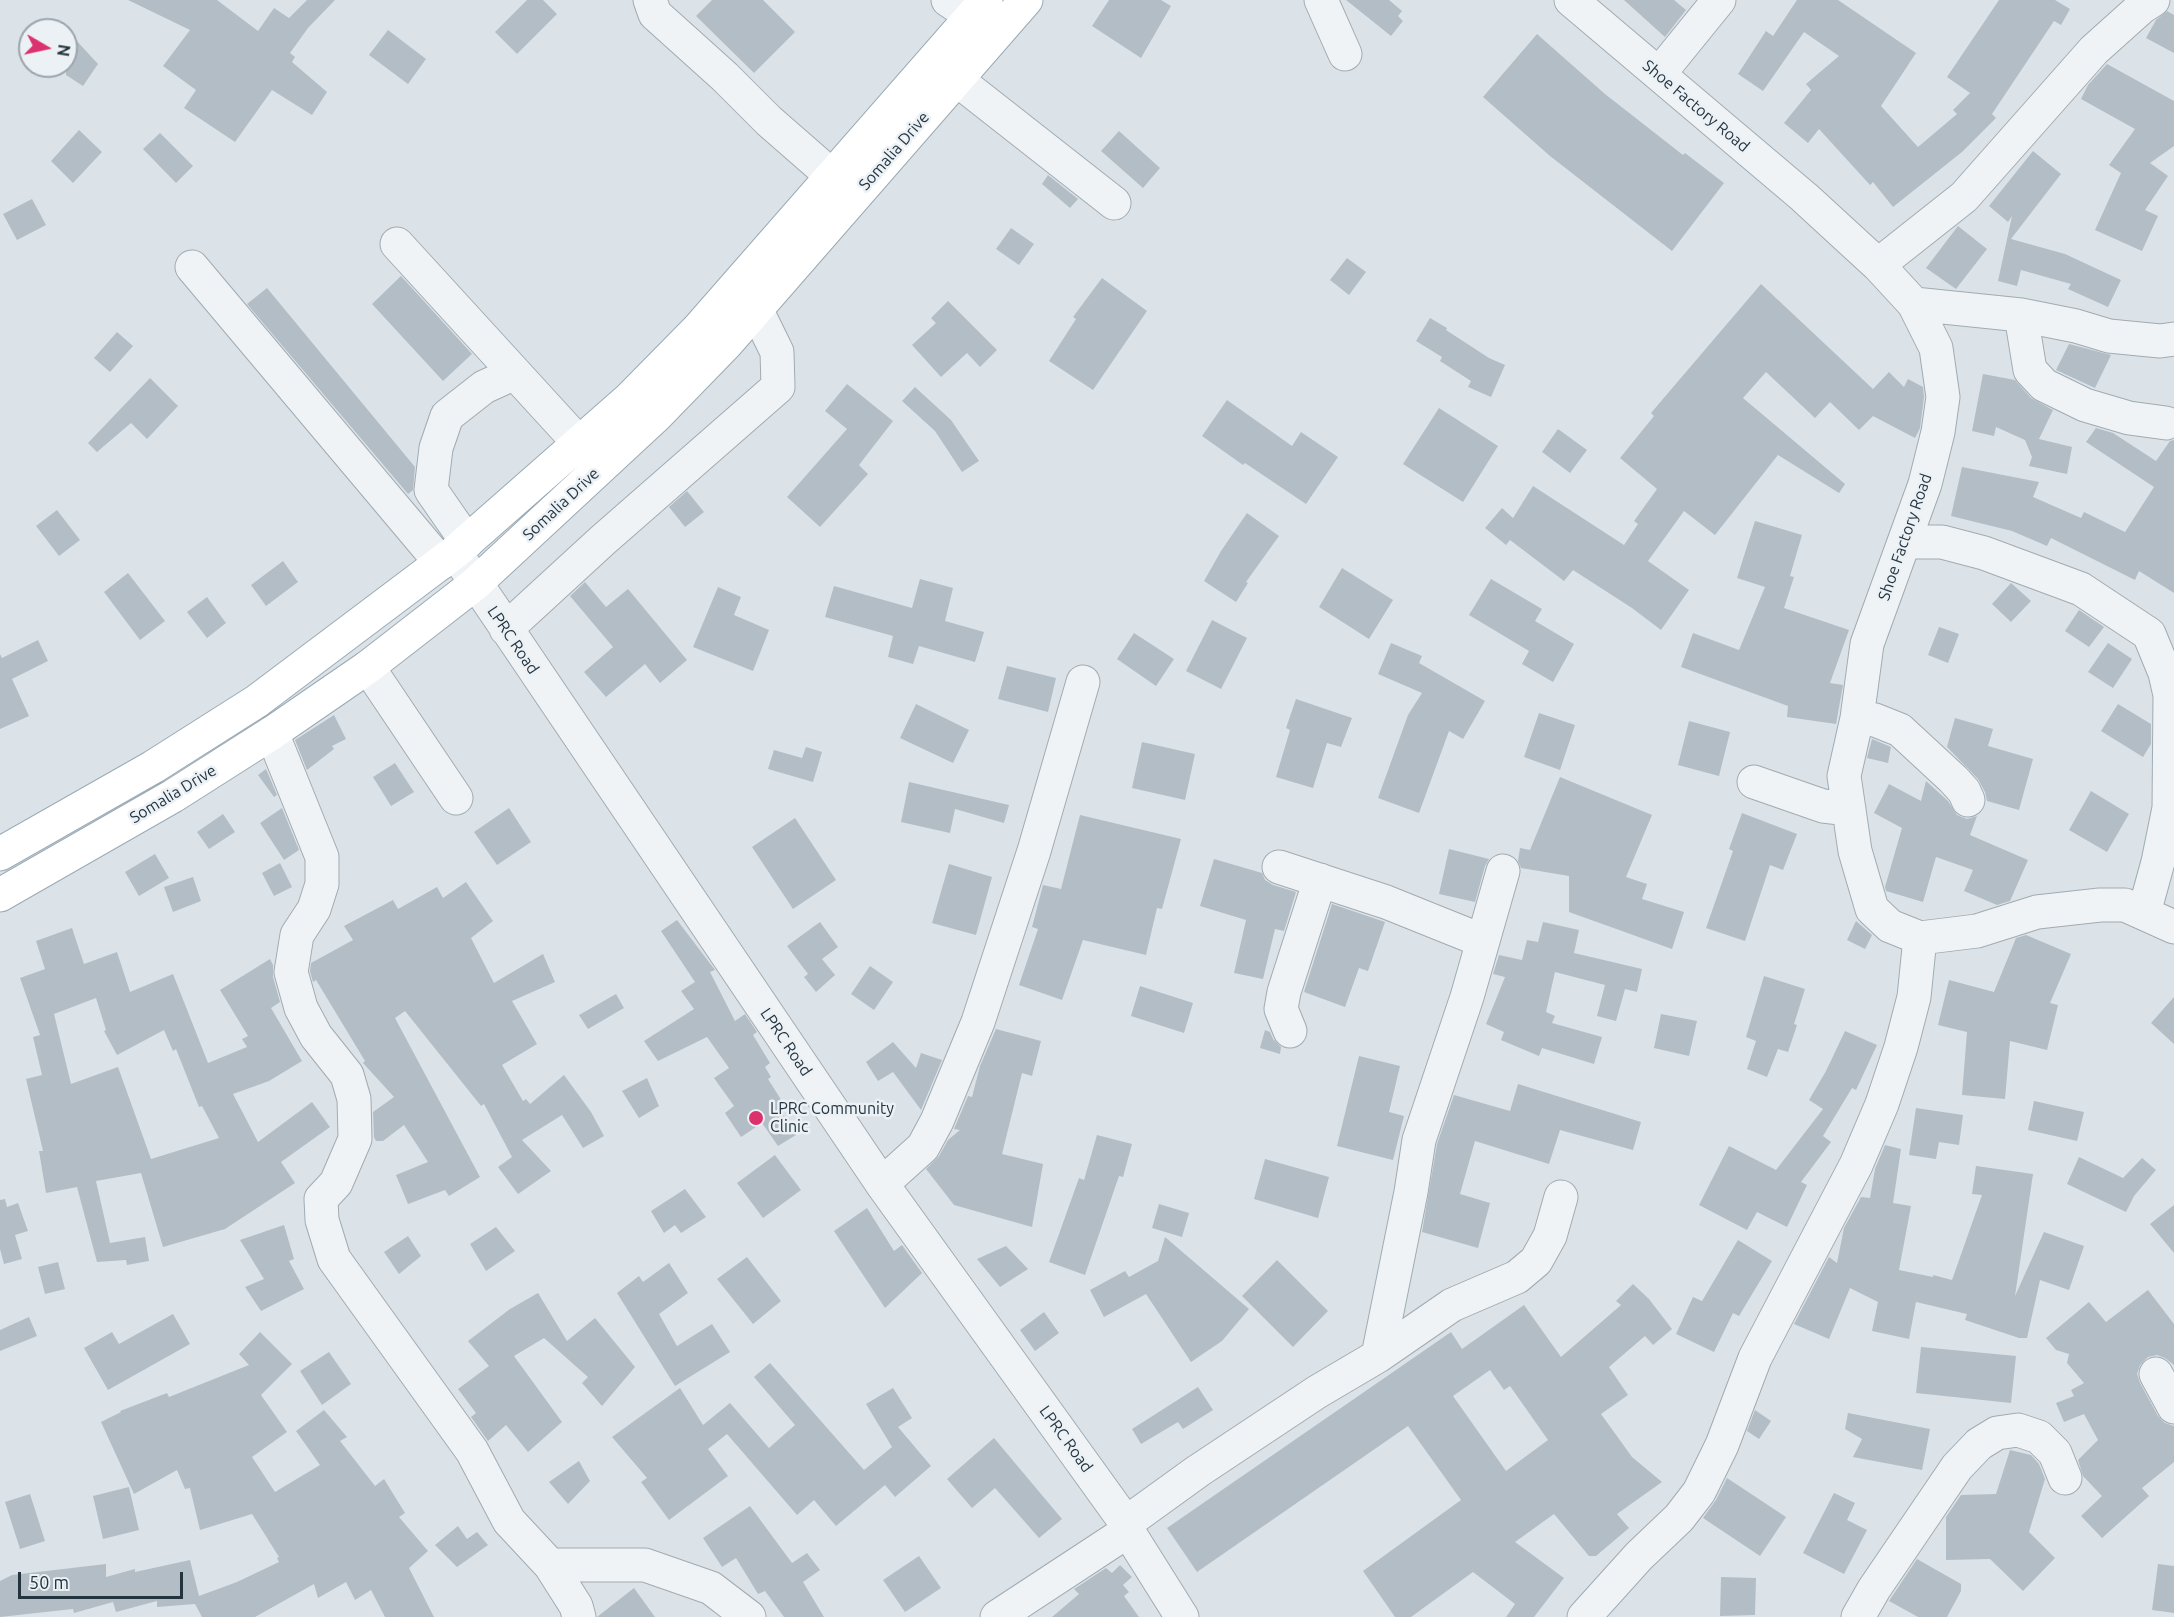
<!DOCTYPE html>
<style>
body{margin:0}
#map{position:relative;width:2174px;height:1617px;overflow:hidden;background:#dce3e8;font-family:Ubuntu,sans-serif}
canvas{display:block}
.north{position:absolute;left:18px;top:18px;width:60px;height:60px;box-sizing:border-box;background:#ebf1f5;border:2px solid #9ba5ac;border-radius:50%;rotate:99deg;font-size:16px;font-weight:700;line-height:24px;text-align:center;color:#24343f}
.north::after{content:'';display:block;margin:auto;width:21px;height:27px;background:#db326e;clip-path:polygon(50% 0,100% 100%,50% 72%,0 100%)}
.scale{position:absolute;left:18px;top:1572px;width:165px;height:27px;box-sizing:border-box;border:3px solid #24343f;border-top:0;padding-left:8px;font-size:18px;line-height:21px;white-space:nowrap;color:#24343f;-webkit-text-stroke:4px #ebf1f5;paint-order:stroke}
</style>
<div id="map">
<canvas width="2174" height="1617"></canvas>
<div class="north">N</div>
<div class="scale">50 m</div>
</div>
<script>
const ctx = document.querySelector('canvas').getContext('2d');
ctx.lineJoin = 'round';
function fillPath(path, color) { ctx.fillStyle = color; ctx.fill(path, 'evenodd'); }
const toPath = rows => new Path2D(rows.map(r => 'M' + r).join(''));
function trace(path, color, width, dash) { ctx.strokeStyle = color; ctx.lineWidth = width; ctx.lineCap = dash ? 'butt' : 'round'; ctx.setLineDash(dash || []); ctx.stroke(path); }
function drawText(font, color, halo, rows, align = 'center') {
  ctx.font = font + ' Ubuntu,sans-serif'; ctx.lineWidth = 5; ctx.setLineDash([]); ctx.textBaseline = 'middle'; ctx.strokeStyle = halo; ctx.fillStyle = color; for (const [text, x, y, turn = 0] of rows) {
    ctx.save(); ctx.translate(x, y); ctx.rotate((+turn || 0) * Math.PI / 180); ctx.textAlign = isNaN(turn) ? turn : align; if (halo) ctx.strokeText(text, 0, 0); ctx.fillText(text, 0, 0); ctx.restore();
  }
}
fillPath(toPath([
 [128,0,217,0,258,31,274,8,289,18,307,0,335,0,308,28,290,53,295,57,292,62,327,92,312,115,272,90,235,142,184,108,196,90,163,66,190,30],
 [527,0,543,0,557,14,517,54,495,32],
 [712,0,763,0,795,32,754,73,696,16],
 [1109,0,1161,0,1171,6,1141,58,1092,26],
 [1346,0,1389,0,1402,11,1398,16,1403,21,1391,36],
 [1624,0,1674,0,1686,10,1665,37],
 [1797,0,1838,0,1916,53,1881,106,1918,147,1957,114,1953,110,1970,93,1947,77,1999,0,2055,0,2070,9,2061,25,2054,21,1992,114,1996,118,1962,152,1893,207,1873,182,1870,185,1819,129,1808,143,1784,123,1811,90,1806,84,1839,56,1804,32,1763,91,1738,74,1766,31,1773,36],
 [2167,11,2174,15,2174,53,2146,38,2156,20],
 [388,30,426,59,408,84,369,55],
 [1537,34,1605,94,1683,155,1685,153,1724,183,1672,251,1550,156,1483,97],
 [75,39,98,64,83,86,66,75,66,53],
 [2107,64,2174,101,2174,146,2150,163,2168,176,2145,210,2158,216,2142,251,2095,230,2121,173,2109,165,2135,129,2081,99,2088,85],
 [79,130,102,152,73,183,51,161],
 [1119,131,1160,168,1143,188,1101,151],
 [160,133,193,166,176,183,143,149],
 [2033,151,2061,174,2011,239,2065,254,2121,280,2108,307,2068,289,2071,284,2021,270,2017,286,1998,281,2012,216,2008,222,1989,206],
 [1048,175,1078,199,1070,208,1042,184],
 [32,199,46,225,17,240,3,214],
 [1958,226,1987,249,1956,289,1926,268],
 [1011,228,1034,244,1019,265,996,249],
 [1347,258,1366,272,1349,295,1330,280],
 [401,276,472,354,443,381,372,304],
 [1102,278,1147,311,1093,390,1049,361,1076,319,1073,317],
 [1761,284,1873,389,1889,372,1904,387,1908,379,1923,387,1924,397,1920,428,1915,438,1873,416,1859,430,1830,402,1815,418,1766,372,1743,398,1845,484,1839,493,1778,455,1715,535,1684,511,1648,561,1689,590,1661,630,1632,608,1573,570,1564,581,1510,540,1506,545,1485,528,1502,508,1513,518,1533,486,1624,545,1638,524,1634,521,1657,489,1620,458,1654,416,1651,413],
 [267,288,415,467,413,490,408,494,247,304],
 [948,301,997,350,980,367,967,353,941,377,912,345,936,323,931,318],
 [1430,318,1447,328,1446,330,1489,358,1505,365,1491,397,1468,387,1471,381,1440,361,1442,357,1416,341],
 [117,332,133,346,110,372,94,358],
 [2069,344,2111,355,2095,388,2056,370],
 [1983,374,2015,380,2031,398,2053,410,2039,439,2072,447,2067,474,2029,466,2032,457,2025,440,1996,427,1994,436,1972,431],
 [150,378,178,406,147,439,131,423,97,452,88,443],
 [847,384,893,421,859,465,868,474,820,527,787,497,847,429,825,411],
 [915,387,951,420,979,461,962,472,935,431,902,401],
 [1227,400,1292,446,1301,432,1338,457,1306,504,1245,463,1243,465,1202,436],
 [1439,408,1498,446,1463,502,1403,464],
 [2096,428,2113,433,2156,461,2170,441,2174,440,2174,593,2139,571,2135,580,2051,538,2047,546,2012,531,1951,516,1962,467,2039,482,2033,497,2081,518,2084,512,2125,532,2154,487,2086,442],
 [1558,429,1587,450,1570,473,1542,452],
 [687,491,704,512,685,527,669,507],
 [57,510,80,540,59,556,36,526],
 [1247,513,1279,536,1246,582,1248,583,1236,602,1204,581,1221,551],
 [1755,521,1802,535,1790,576,1794,577,1784,608,1849,630,1830,683,1843,685,1836,724,1787,717,1788,706,1681,667,1693,633,1739,650,1765,587,1737,578],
 [283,561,298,582,266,606,251,585],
 [1342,568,1393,600,1369,639,1319,607],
 [128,573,165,621,140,640,104,592],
 [920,579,953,588,945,621,984,632,975,662,919,646,913,664,888,657,893,636,825,617,834,586,912,608],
 [1491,579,1542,609,1535,621,1574,644,1553,682,1522,664,1529,651,1469,615],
 [585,582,606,607,628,589,687,660,660,683,645,664,606,697,584,672,613,647,570,596],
 [2011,583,2031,601,2011,622,1992,604],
 [718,587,741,597,734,615,769,630,753,671,693,647],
 [207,597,226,623,207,638,187,612],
 [2079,610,2104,627,2089,647,2065,631],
 [1212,620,1247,638,1221,689,1186,671],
 [1939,627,1959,634,1948,663,1928,655],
 [1134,633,1174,659,1156,686,1117,659],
 [38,640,48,661,12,679,29,716,0,729,0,654,2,658],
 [1391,643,1422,656,1419,663,1485,701,1463,739,1449,731,1419,813,1378,798,1408,715,1422,693,1378,674],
 [2108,643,2132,659,2113,688,2088,672],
 [1007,666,1056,678,1048,712,998,699],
 [1296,699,1352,718,1341,747,1327,743,1313,788,1276,777,1290,730,1286,728],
 [916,704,969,730,953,763,900,738],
 [2118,704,2151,724,2151,744,2143,757,2101,731],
 [1539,713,1575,725,1560,770,1524,757],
 [334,715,346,739,332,746,334,749,307,770,295,740],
 [1955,718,1993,729,1988,746,2033,759,2019,810,1987,801,1985,792,1978,779,1947,747],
 [1689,721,1730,732,1719,776,1678,765],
 [1872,739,1891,747,1888,763,1867,758],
 [1142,742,1195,754,1185,800,1132,788],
 [806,747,822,752,813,782,768,769,774,750,802,758],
 [395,763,414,792,391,806,373,777],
 [266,769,277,795,274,797,258,775],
 [1560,777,1652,815,1626,877,1647,884,1642,899,1684,912,1672,949,1569,912,1569,876,1521,868,1518,861,1520,848,1530,850],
 [1926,781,1948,801,1957,815,1967,819,1977,816,1970,835,2028,860,2010,901,1997,905,1964,891,1973,870,1936,857,1923,902,1886,891,1885,887,1902,828,1874,813,1889,784,1921,801],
 [909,782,1009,805,1004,823,955,809,950,833,901,822],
 [2091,791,2129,814,2107,852,2069,830],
 [282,808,299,850,284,860,260,823],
 [509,808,531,842,497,865,474,832],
 [1742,813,1797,834,1783,870,1770,865,1745,941,1706,928,1733,851,1729,849],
 [223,814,235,832,209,849,197,832],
 [1080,815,1181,839,1162,909,1157,908,1146,955,1083,940,1062,1000,1019,985,1038,929,1032,927,1043,885,1061,889],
 [795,818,836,880,793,909,752,847],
 [1449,849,1489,859,1485,866,1475,902,1439,894],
 [155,854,169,878,139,896,125,872],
 [1214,859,1262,873,1265,880,1273,885,1296,892,1284,931,1275,929,1263,979,1234,973,1246,920,1200,906],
 [280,863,292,887,274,896,262,873],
 [949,864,992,877,976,935,932,923],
 [193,877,201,901,173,912,164,887],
 [466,882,493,921,471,938,494,983,543,954,555,982,512,1001,537,1044,502,1065,523,1101,526,1099,530,1104,564,1075,591,1112,604,1136,583,1148,562,1115,522,1140,551,1171,518,1194,498,1167,512,1157,484,1104,481,1106,405,1011,395,1018,480,1177,449,1196,445,1190,408,1204,396,1175,428,1162,404,1125,383,1141,376,1141,374,1137,373,1112,394,1097,363,1063,365,1061,316,980,313,982,310,971,311,963,353,940,344,926,393,900,398,909,437,887,443,898],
 [1332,904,1385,922,1368,971,1359,968,1345,1007,1304,992],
 [677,920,715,970,710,972,735,1021,745,1014,757,1032,753,1035,770,1063,765,1067,771,1077,768,1079,785,1106,780,1110,796,1135,778,1146,762,1123,741,1137,725,1113,734,1106,714,1078,729,1068,707,1037,658,1061,644,1041,694,1009,681,991,695,982,661,931],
 [1856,921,1872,935,1865,949,1847,940],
 [820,922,838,947,822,959,835,975,816,992,804,977,808,974,787,946],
 [1543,922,1579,930,1574,953,1642,969,1637,992,1625,989,1616,1021,1597,1016,1605,985,1555,972,1546,1012,1555,1016,1552,1023,1602,1037,1594,1064,1542,1048,1539,1056,1501,1040,1504,1032,1486,1024,1505,977,1493,974,1499,955,1522,960,1527,940,1538,942],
 [72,928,84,964,117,952,130,992,173,974,208,1063,247,1047,242,1039,248,1036,220,990,270,959,273,965,273,977,280,1002,271,1008,302,1061,269,1081,233,1094,258,1142,312,1102,330,1127,281,1162,295,1183,225,1229,163,1247,141,1173,96,1181,110,1243,145,1237,149,1261,127,1265,126,1260,97,1262,77,1187,46,1193,39,1151,43,1151,26,1079,42,1075,33,1037,40,1035,20,978,45,969,36,941],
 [96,998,106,1030,104,1031,117,1055,164,1030,173,1051,176,1049,199,1107,202,1106,219,1138,151,1159,118,1067,71,1084,54,1014],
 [2026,935,2071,954,2050,1003,2058,1005,2047,1050,2010,1041,2005,1099,1962,1095,1967,1032,1938,1025,1949,980,1994,992,2016,938],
 [870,966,893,982,874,1010,851,994],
 [1764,976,1805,989,1794,1024,1797,1025,1788,1052,1778,1049,1767,1077,1747,1069,1756,1041,1746,1037],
 [1140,986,1193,1003,1184,1033,1131,1016],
 [616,994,624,1008,588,1029,579,1015],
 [2174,997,2174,1044,2151,1023],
 [1661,1014,1697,1021,1689,1056,1654,1048],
 [996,1029,1041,1041,1032,1076,1022,1073,1002,1154,1043,1164,1032,1227,954,1205,926,1169,939,1156,948,1140,960,1130,954,1129,968,1096,972,1097,980,1066],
 [1265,1030,1270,1032,1273,1039,1281,1047,1280,1054,1260,1048],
 [1845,1031,1877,1045,1856,1090,1852,1088,1823,1136,1831,1142,1801,1182,1807,1185,1787,1227,1757,1212,1747,1230,1699,1205,1729,1146,1776,1170,1823,1109,1809,1100,1826,1071],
 [893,1042,916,1068,921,1053,942,1060,921,1110,893,1072,878,1081,866,1062],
 [1359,1056,1400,1066,1389,1112,1404,1116,1393,1160,1337,1146],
 [647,1078,659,1106,639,1118,622,1091],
 [1518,1084,1641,1122,1633,1150,1560,1130,1549,1164,1475,1141,1460,1194,1490,1203,1478,1248,1422,1232,1437,1144,1454,1095,1510,1111],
 [2034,1101,2084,1112,2077,1141,2028,1130],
 [1916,1108,1963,1115,1959,1145,1939,1142,1936,1159,1909,1155],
 [1097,1135,1132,1144,1123,1177,1119,1176,1085,1275,1049,1262,1079,1178,1084,1180],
 [1885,1145,1901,1149,1893,1203,1911,1206,1899,1270,1933,1277,1933,1275,1952,1280,1982,1195,1972,1194,1976,1166,2033,1174,2015,1296,2044,1232,2084,1246,2069,1290,2040,1280,2027,1338,2019,1338,1965,1320,1967,1314,1916,1302,1909,1339,1872,1331,1878,1302,1850,1288,1829,1339,1794,1324,1829,1257,1837,1263,1844,1228,1861,1197,1870,1198,1875,1169],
 [775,1155,801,1190,763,1218,737,1183],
 [2079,1157,2123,1178,2142,1158,2156,1170,2134,1196,2126,1212,2067,1184],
 [1265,1159,1329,1177,1318,1218,1254,1199],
 [685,1189,706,1217,681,1233,675,1225,664,1233,651,1211],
 [5,1199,7,1207,18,1203,28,1231,15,1235,22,1259,4,1264,0,1249,0,1200],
 [1159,1204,1189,1213,1182,1237,1152,1228],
 [2174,1205,2174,1253,2150,1224],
 [867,1208,894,1251,902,1245,922,1273,885,1308,834,1231],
 [284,1225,294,1259,289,1261,304,1289,261,1311,245,1287,264,1279,240,1240],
 [496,1227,515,1251,486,1271,470,1244],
 [408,1236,421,1256,399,1274,384,1252],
 [1165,1237,1249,1309,1222,1341,1191,1362,1146,1294,1104,1317,1090,1290,1125,1271,1129,1277,1158,1261],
 [1738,1240,1772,1261,1739,1316,1733,1313,1714,1352,1676,1334,1693,1297,1702,1301],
 [1006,1246,1028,1269,1000,1287,977,1259],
 [747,1257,781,1301,753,1324,717,1279],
 [1277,1260,1328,1311,1293,1347,1242,1296],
 [58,1262,65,1289,45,1294,38,1267],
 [669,1263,688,1293,659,1314,677,1346,712,1324,730,1352,675,1386,617,1293,639,1276,643,1282],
 [1633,1284,1649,1299,1672,1329,1653,1345,1645,1336,1609,1367,1628,1395,1601,1414,1632,1457,1662,1482,1617,1514,1629,1528,1596,1556,1589,1556,1554,1514,1515,1542,1564,1578,1534,1617,1506,1617,1515,1604,1473,1572,1411,1617,1395,1617,1363,1571,1461,1500,1408,1426,1197,1572,1167,1528,1451,1332,1462,1349,1524,1305,1561,1357,1621,1305,1616,1301],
 [1490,1370,1504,1390,1510,1386,1548,1440,1506,1471,1453,1396],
 [2148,1290,2174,1324,2174,1365,2165,1358,2157,1355,2148,1357,2140,1365,2137,1374,2140,1383,2158,1416,2165,1423,2174,1426,2174,1462,2142,1488,2149,1496,2102,1538,2081,1516,2102,1496,2083,1476,2078,1460,2098,1440,2084,1414,2064,1422,2056,1403,2074,1396,2071,1390,2084,1383,2067,1363,2069,1354,2056,1350,2046,1338,2089,1302,2106,1322],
 [538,1293,567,1341,595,1318,635,1367,602,1406,582,1383,588,1377,544,1338,514,1356,562,1422,528,1452,506,1425,488,1441,471,1417,476,1413,458,1389,489,1366,468,1341,510,1309],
 [1044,1312,1059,1333,1035,1351,1020,1330],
 [173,1314,190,1344,108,1390,84,1348,112,1332,119,1344],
 [29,1317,37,1336,0,1351,0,1330],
 [260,1332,292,1364,261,1395,287,1432,252,1457,275,1492,320,1465,296,1431,324,1410,347,1437,340,1441,375,1486,384,1479,405,1513,399,1517,428,1551,409,1568,434,1617,385,1617,371,1590,355,1600,346,1582,318,1598,314,1584,255,1617,202,1617,195,1604,157,1607,157,1601,116,1612,113,1602,74,1613,73,1609,0,1617,0,1581,12,1575,106,1564,106,1577,135,1569,135,1572,190,1560,199,1596,237,1582,279,1562,277,1558,279,1557,252,1514,200,1530,190,1488,185,1489,177,1470,134,1494,101,1422,121,1412,120,1411,167,1393,169,1397,249,1365,239,1354],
 [1921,1347,2016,1356,2011,1403,1916,1393],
 [329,1352,351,1384,322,1405,300,1371],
 [770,1363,864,1470,892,1447,866,1404,893,1388,912,1418,898,1427,931,1466,895,1497,885,1485,836,1526,814,1500,797,1515,727,1434,708,1449,728,1476,669,1520,641,1482,647,1478,612,1437,680,1388,703,1425,730,1403,769,1448,795,1425,754,1377],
 [1198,1387,1213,1410,1183,1429,1178,1422,1141,1444,1132,1429],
 [1755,1410,1771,1421,1759,1439,1747,1431],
 [1848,1413,1930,1429,1922,1470,1853,1457,1862,1439,1845,1429],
 [994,1438,1062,1519,1039,1538,995,1488,972,1508,947,1479],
 [2010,1450,2031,1455,2039,1464,2045,1479,2029,1532,2055,1558,2023,1591,1990,1559,1946,1560,1946,1517,1961,1495,1996,1494],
 [579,1461,590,1481,568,1504,549,1482],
 [1727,1478,1786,1517,1760,1556,1703,1518,1716,1500],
 [129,1487,139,1530,103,1539,93,1496],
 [1834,1493,1855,1503,1847,1520,1867,1530,1844,1574,1803,1553],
 [30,1494,45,1541,20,1549,5,1502],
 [750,1506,792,1563,807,1553,820,1570,803,1582,824,1617,784,1617,765,1591,758,1594,736,1558,722,1567,703,1538],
 [458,1526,467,1539,477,1532,488,1545,457,1567,435,1545],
 [919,1556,941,1588,905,1612,883,1580],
 [1917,1559,1961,1584,1961,1591,1947,1617,1918,1617,1889,1601],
 [2158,1564,2174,1566,2174,1613,2152,1610],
 [1120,1565,1132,1577,1123,1585,1129,1592,1124,1596,1139,1617,1052,1617,1079,1594,1074,1589,1106,1568,1112,1573],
 [1721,1577,1756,1578,1755,1615,1720,1616],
 [634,1588,655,1617,597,1617]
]), '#b2bdc5');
const minor = toPath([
 [650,0,655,14,725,77,769,121,832,176],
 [948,0,972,16],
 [1321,0,1345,54],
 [1571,0,1804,197,1878,265,1914,304,1936,348,1943,397,1938,432,1925,484,1867,644,1857,718,1844,776,1855,851,1872,909,1890,926,1920,938,1977,931,2037,912,2100,905,2125,905,2174,927],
 [1659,74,1719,0],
 [956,79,1114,203],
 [397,244,515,373],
 [1878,265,1964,197,2094,50,2142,7,2153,0],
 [192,267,441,563],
 [1914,304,2021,315,2076,326,2109,336,2160,341,2174,339],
 [2021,315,2030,370,2044,385,2085,405,2129,418,2166,423],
 [467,542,431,490,436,448,447,416,484,387,515,373,579,443],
 [1905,542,1942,542,1984,553,2081,589,2149,634,2165,673,2170,695,2169,808,2158,862,2144,913],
 [455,552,882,1184,1126,1523,1128,1531,1182,1617],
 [506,629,603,540,778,387,777,352,756,309],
 [368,667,456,798],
 [1857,718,1875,720,1900,730,1953,779,1964,791,1968,800],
 [272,733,322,857,322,884,314,909,297,935,291,972,301,1008,316,1036,347,1075,354,1099,355,1139,336,1183,321,1199,322,1220,334,1259,472,1451,509,1521,550,1565,576,1606,579,1617],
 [1754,782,1823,806,1849,809],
 [1279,867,1386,902,1483,941],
 [1290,1031,1281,1009,1284,992,1320,880],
 [882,1184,923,1147,937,1121,978,1022,1034,851,1083,682],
 [1378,1356,1411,1192,1419,1140,1467,997,1503,871],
 [2156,1374,2174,1407],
 [1126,1523,1198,1471,1317,1392,1378,1356,1452,1305,1517,1277,1536,1261,1550,1236,1561,1197],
 [550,1565,645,1565,711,1588,749,1617],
 [997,1617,1128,1531],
 [1584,1617,1639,1556,1679,1518,1699,1492,1722,1445,1755,1358,1856,1165,1882,1104,1901,1047,1914,997,1920,938],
 [1858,1617,1874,1589,1957,1467,1979,1444,1997,1433,2018,1430,2039,1437,2055,1453,2065,1478]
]);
const major = toPath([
 [0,854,153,767,257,701,455,552,628,400,698,329,986,0],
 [0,895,173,796,272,733,368,667,475,584,655,417,727,343,1026,0]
]);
trace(minor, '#a1abb2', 35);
trace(major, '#9aaab5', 35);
trace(minor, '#eff3f6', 33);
trace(major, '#fff', 33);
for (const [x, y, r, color] of [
 [756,1118,8,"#db326e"]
]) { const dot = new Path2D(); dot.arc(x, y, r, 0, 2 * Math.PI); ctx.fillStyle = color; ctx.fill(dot); trace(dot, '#ebf1f5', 2); }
drawText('16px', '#24343f', '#ebf1f5', [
 ["Shoe Factory Road",1696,106,40],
 ["Somalia Drive",894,151,-49],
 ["Somalia Drive",561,504,-43],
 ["Shoe Factory Road",1905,537,-71],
 ["LPRC Road",513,640,56],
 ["Somalia Drive",173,794,-31],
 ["LPRC Road",786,1042,56],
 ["LPRC Road",1066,1439,54]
]);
drawText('16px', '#24343f', '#ebf1f5', [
 ["LPRC Community",770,1109],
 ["Clinic",770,1127]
], 'left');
</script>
